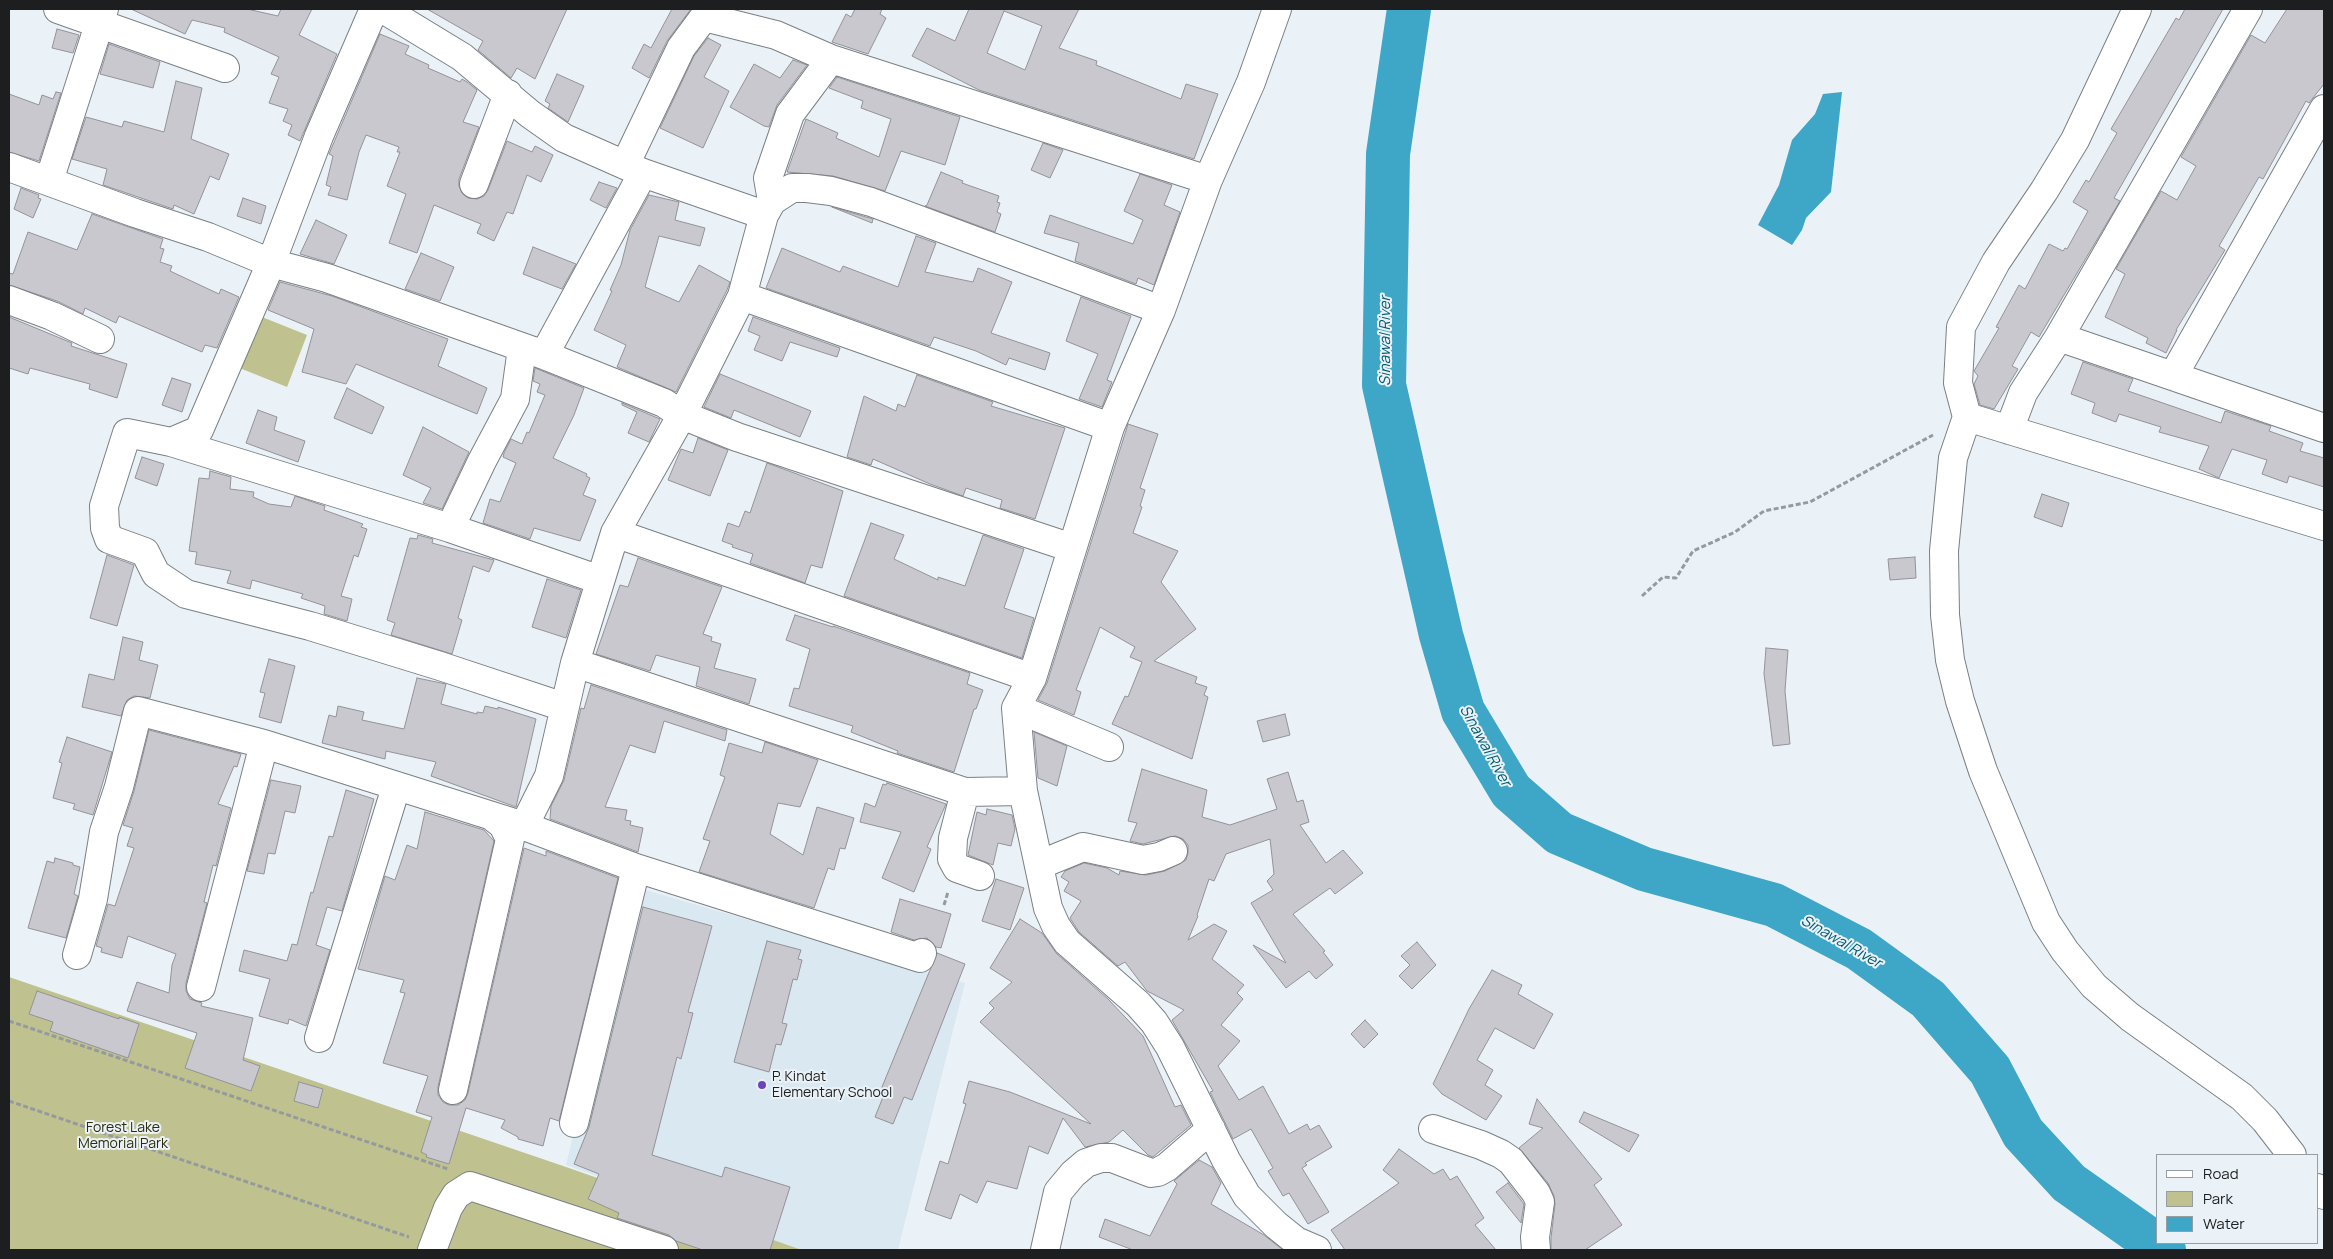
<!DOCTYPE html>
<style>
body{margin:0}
#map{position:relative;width:2333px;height:1259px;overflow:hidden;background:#ebf2f7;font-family:Manrope,sans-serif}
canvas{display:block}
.frame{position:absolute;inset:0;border:10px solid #1c1e20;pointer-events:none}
.legend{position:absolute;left:2156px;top:1154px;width:162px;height:90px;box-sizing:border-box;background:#ebf2f7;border:1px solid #989da1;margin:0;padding:6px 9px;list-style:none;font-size:15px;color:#1c1e20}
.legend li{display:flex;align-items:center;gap:10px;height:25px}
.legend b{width:25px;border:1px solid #989da1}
</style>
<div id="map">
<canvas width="2333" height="1259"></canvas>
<div class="frame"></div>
<ul class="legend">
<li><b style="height:6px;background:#fff"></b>Road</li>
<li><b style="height:14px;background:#bfc28f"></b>Park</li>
<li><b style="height:14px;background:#3ea6c7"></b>Water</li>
</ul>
</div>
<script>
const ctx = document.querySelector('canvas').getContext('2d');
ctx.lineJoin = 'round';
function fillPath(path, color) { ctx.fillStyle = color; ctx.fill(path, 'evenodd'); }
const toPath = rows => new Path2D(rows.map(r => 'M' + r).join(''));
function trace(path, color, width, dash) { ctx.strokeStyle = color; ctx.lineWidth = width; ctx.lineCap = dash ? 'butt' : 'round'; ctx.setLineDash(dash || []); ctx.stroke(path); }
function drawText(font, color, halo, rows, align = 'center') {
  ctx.font = font + ' Manrope,sans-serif'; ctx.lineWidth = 4; ctx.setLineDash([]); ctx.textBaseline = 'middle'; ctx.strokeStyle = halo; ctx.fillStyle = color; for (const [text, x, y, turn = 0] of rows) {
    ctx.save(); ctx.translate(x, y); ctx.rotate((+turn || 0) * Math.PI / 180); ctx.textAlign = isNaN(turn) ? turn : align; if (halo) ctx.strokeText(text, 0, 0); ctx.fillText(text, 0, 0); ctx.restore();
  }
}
fillPath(toPath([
 [632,886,965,983,898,1250,802,1250,566,1165]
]), '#dae8f2');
fillPath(toPath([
 [257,315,307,335,287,387,237,367],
 [9,977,569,1168,802,1250,9,1250]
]), '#bfc28f');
fillPath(toPath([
 [1842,92,1831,192,1806,218,1802,230,1792,245,1758,225,1779,185,1792,140,1815,114,1823,94]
]), '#3ea6c7');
trace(toPath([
 [1409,9,1388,154,1384,385,1441,635,1463,711,1511,791,1559,833,1644,869,1774,905,1859,949,1928,999,1990,1070,2023,1133,2069,1183,2164,1250]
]), '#3ea6c7', 44);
const building = toPath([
 [131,9,247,9,278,16,281,9,312,9,299,35,337,54,300,141,288,135,292,125,283,121,288,109,269,103,279,77,271,74,279,57,224,32,225,28,192,20,185,34,131,9],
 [427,9,567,9,535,79,517,68,511,78,478,50,483,41,427,9],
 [672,9,691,9,667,41,649,78,632,68,644,44,651,48,672,9],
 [855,9,882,9,880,14,886,18,868,54,832,42,846,14,851,17,855,9],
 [969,9,1079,9,1059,48,1097,61,1096,65,1181,99,1186,84,1218,94,1194,159,979,90,912,56,927,28,955,41,969,9],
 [1004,11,1042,26,1025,70,987,53,1004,11],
 [2185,9,2223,9,2114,198,2120,201,2039,337,2031,332,2012,366,2018,369,1994,409,1980,405,1974,384,1978,376,1974,371,1999,328,1996,327,2019,285,2025,289,2049,244,2063,251,2065,248,2067,249,2088,211,2073,202,2086,180,2089,182,2117,133,2111,129,2176,18,2179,20,2185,9],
 [2287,9,2324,9,2324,84,2309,103,2306,101,2263,179,2259,177,2219,246,2225,250,2176,330,2177,330,2166,353,2146,343,2148,338,2105,317,2125,274,2116,269,2161,191,2177,200,2196,166,2181,157,2251,35,2265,43,2287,9],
 [57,29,79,35,73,53,52,48,57,29],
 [380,34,409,46,405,54,429,65,428,68,460,82,462,79,467,82,477,90,463,122,479,127,459,179,459,186,462,193,468,198,477,199,484,196,488,190,507,141,532,152,535,146,553,155,541,182,527,175,513,214,507,212,494,241,477,233,481,224,434,205,417,253,389,243,406,194,387,186,400,152,397,152,399,147,366,135,359,152,347,200,328,195,331,187,326,185,333,156,329,154,380,34],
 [708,38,721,45,704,77,729,91,703,148,660,128,694,56,708,38],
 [109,44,160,62,153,88,100,74,109,44],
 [793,60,807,65,777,105,769,127,764,126,730,107,754,64,780,78,793,60],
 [557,74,584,86,568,122,548,108,550,104,545,101,557,74],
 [837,77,960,117,945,165,901,151,885,191,833,176,787,172,806,119,838,133,836,138,879,157,891,119,861,108,863,101,829,88,837,77],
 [176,81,202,88,191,139,229,154,219,180,210,176,194,214,174,205,173,209,103,185,107,169,72,159,86,117,122,127,124,121,164,132,176,81],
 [56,92,61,93,39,161,9,152,9,94,39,105,42,95,53,99,56,92],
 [1043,143,1063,150,1050,178,1031,170,1043,143],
 [941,172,963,181,962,183,999,196,997,202,1000,203,997,212,1001,214,995,232,925,206,927,205,941,172],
 [1140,174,1172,185,1164,205,1180,212,1154,285,1138,278,1136,284,1075,261,1079,243,1044,233,1050,215,1133,244,1143,220,1124,211,1140,174],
 [599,182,617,188,606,208,590,200,599,182],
 [21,188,39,195,38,198,41,199,33,218,14,209,21,188],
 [649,195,679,202,675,220,705,228,700,246,659,236,645,287,679,302,699,265,730,282,727,290,676,392,617,367,626,345,594,330,612,291,610,290,621,265,630,230,649,195],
 [243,198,266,206,261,224,237,216,243,198],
 [832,207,866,217,873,219,872,223,832,207],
 [92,214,163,239,160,248,164,249,160,262,172,266,170,271,219,294,221,289,239,297,217,348,205,345,202,352,119,316,116,323,85,308,83,314,57,301,9,285,9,273,13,274,28,232,77,250,92,214],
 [316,220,347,235,334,264,300,254,316,220],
 [916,236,936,243,925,272,973,282,978,268,1012,282,991,333,1050,353,1045,370,1009,358,1006,365,976,351,934,337,930,346,766,288,782,248,840,272,843,266,898,287,916,236],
 [533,247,576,264,562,289,523,274,533,247],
 [421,253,454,267,440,301,405,289,421,253],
 [280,282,332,296,448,339,438,366,487,388,477,414,356,364,346,384,302,372,314,329,268,310,280,282],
 [1081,297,1131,316,1107,380,1112,382,1102,407,1079,399,1098,354,1066,341,1081,297],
 [9,317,72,343,71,346,127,364,117,398,89,389,90,384,30,368,28,374,9,368,9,317],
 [753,317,840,348,837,357,790,342,782,361,754,350,760,336,748,331,753,317],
 [2083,362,2133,379,2128,391,2221,423,2225,411,2271,426,2269,431,2303,443,2300,451,2324,458,2324,487,2289,476,2287,483,2262,474,2267,460,2232,449,2219,478,2199,469,2209,446,2159,432,2161,427,2119,414,2116,422,2092,413,2095,403,2071,394,2083,362],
 [535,368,584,388,574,415,553,458,587,474,586,476,590,478,583,495,596,500,580,541,534,528,530,539,483,523,490,499,500,502,516,463,503,457,504,453,511,439,522,444,527,432,529,433,545,395,537,392,540,384,533,381,535,368],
 [720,374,811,411,800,437,734,410,731,418,704,407,720,374],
 [917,375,993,402,991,406,1065,428,1035,519,1000,508,1002,500,966,488,963,496,930,484,873,459,871,465,847,457,864,396,896,411,898,404,905,407,917,375],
 [172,378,191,384,182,412,162,405,172,378],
 [347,388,384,407,372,434,334,418,347,388],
 [622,403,660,419,649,442,628,433,637,412,622,405,622,403],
 [258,410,277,417,274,430,305,441,298,462,246,443,258,410],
 [1128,424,1158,434,1140,488,1145,490,1140,506,1142,507,1133,533,1178,551,1161,582,1196,629,1154,661,1197,677,1195,683,1207,687,1204,695,1208,697,1192,759,1112,724,1125,696,1128,697,1142,662,1130,657,1135,647,1100,627,1076,690,1081,692,1074,715,1038,700,1047,683,1128,424],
 [423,427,469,452,442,509,423,503,431,488,403,475,423,427],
 [698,438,728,450,710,496,668,480,681,449,693,453,698,438],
 [142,457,164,464,157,486,135,478,142,457],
 [767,463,843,491,822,568,811,565,805,583,750,563,753,554,732,547,733,545,722,541,728,523,739,527,745,511,750,513,767,463],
 [210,471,231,477,230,489,254,492,253,497,269,504,291,507,295,496,325,506,324,510,363,524,361,527,367,529,358,557,354,555,341,596,352,599,347,621,324,614,325,606,301,598,303,594,252,580,250,589,227,583,231,571,195,564,197,552,189,551,199,478,209,479,210,471],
 [2042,494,2069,503,2062,527,2034,517,2042,494],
 [871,523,904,535,894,559,938,580,938,577,965,586,983,535,1024,549,1004,608,1034,618,1022,658,844,596,871,523],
 [418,535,433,539,432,543,494,560,489,572,473,566,458,618,462,620,452,654,391,635,395,623,387,620,410,538,417,539,418,535],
 [107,555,134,565,117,626,90,618,107,555],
 [1915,557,1916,578,1890,580,1888,559,1915,557],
 [638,558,722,587,703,634,712,637,711,641,721,644,714,668,756,679,749,704,696,686,700,667,656,655,650,671,596,654,620,585,628,587,638,558],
 [547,579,581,590,566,638,532,627,547,579],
 [795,615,833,627,833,626,970,673,967,684,983,690,976,709,974,709,954,772,897,753,898,751,851,732,853,726,789,706,794,688,799,689,810,649,786,640,795,615],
 [123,637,143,642,139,660,158,665,150,698,134,696,127,700,121,716,82,707,89,674,114,680,123,637],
 [1766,648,1788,650,1785,691,1790,744,1773,746,1764,674,1766,648],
 [269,659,295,666,281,723,259,717,265,693,260,692,269,659],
 [417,678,446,684,441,704,477,714,477,712,483,713,485,706,498,709,498,707,536,719,516,807,431,776,436,762,386,751,385,759,322,743,329,715,336,717,338,706,364,712,362,720,404,729,417,678],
 [591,685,727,730,725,741,664,721,655,753,630,745,605,807,627,810,625,820,631,821,630,825,643,828,638,852,550,819,551,806,564,780,581,708,584,709,591,685],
 [1285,714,1290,735,1263,742,1257,721,1285,714],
 [149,730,241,754,237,767,234,766,218,804,231,808,216,866,213,865,204,902,207,903,186,983,186,991,190,999,202,1003,201,1006,253,1018,243,1060,260,1066,251,1091,185,1068,197,1033,127,1011,137,982,169,993,172,965,176,954,128,936,122,958,101,952,102,948,96,946,108,904,115,906,134,848,127,846,133,828,123,825,134,791,149,730],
 [1034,732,1067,746,1057,786,1038,778,1034,732],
 [67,737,112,752,93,815,73,809,75,804,53,798,62,763,59,762,67,737],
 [765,742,818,760,800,807,778,803,770,834,803,855,817,807,854,818,845,849,840,848,834,870,828,868,814,908,699,872,710,841,703,839,725,777,720,775,729,743,762,753,765,742],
 [1142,769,1207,790,1202,817,1230,825,1277,809,1267,779,1288,772,1297,802,1303,800,1309,822,1300,825,1326,863,1343,850,1363,873,1335,894,1330,888,1293,914,1325,951,1323,952,1333,965,1316,979,1309,971,1286,988,1253,945,1286,963,1251,903,1273,890,1267,881,1274,874,1270,839,1226,854,1214,881,1209,879,1197,915,1198,916,1188,940,1214,924,1227,931,1212,959,1244,985,1237,993,1243,999,1221,1025,1240,1041,1218,1066,1239,1100,1263,1086,1289,1134,1307,1124,1310,1130,1319,1125,1332,1147,1305,1163,1307,1165,1302,1168,1329,1212,1308,1224,1289,1193,1283,1196,1268,1171,1273,1168,1251,1129,1233,1139,1210,1092,1213,1091,1172,1020,1184,1010,1147,991,1125,962,1118,966,1079,932,1070,918,1081,901,1064,891,1069,882,1061,877,1065,871,1084,863,1107,868,1119,875,1120,871,1146,875,1165,871,1186,860,1188,853,1188,845,1183,839,1175,836,1143,844,1130,841,1137,823,1128,821,1142,769],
 [271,780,301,786,295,813,285,811,275,854,268,853,264,874,247,871,271,780],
 [887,783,946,804,927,847,931,849,914,892,882,878,901,832,860,822,865,803,875,807,883,784,886,785,887,783],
 [346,790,374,799,342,911,327,907,316,945,330,950,306,1026,289,1019,288,1024,259,1016,270,979,239,971,244,950,287,961,292,944,297,945,311,892,313,893,329,836,333,837,346,790],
 [987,809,1012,815,1015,829,1011,846,998,843,993,865,968,855,977,812,986,815,987,809],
 [425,812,484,830,494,841,438,1087,438,1095,443,1102,449,1105,458,1105,465,1100,468,1093,524,848,546,856,546,851,618,878,559,1121,550,1118,543,1146,518,1139,518,1137,501,1128,505,1120,466,1108,449,1164,426,1157,427,1155,421,1152,432,1117,416,1112,428,1076,383,1063,405,993,400,992,404,980,358,969,385,876,395,880,407,845,417,849,425,812],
 [55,858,73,863,73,865,80,867,74,894,78,896,66,938,28,928,47,861,54,863,55,858],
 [996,879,1024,888,1010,930,982,921,996,879],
 [900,899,951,914,941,948,936,947,927,938,914,940,891,932,900,899],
 [643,907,712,926,688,1012,693,1013,681,1059,677,1057,652,1155,722,1177,725,1167,790,1187,770,1250,703,1250,676,1241,669,1235,617,1218,619,1213,588,1199,599,1174,574,1164,589,1127,643,907],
 [1020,919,1042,933,1057,954,1108,999,1143,1036,1175,1107,1181,1105,1191,1125,1153,1157,1148,1155,1123,1130,1109,1142,1085,1147,1063,1118,1048,1154,1029,1146,1017,1189,987,1181,977,1203,960,1194,951,1219,925,1210,940,1161,948,1164,966,1104,963,1103,969,1081,1010,1092,1091,1124,980,1022,994,1008,989,1003,1012,982,990,968,1020,919],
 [767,941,801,950,798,959,802,960,797,980,793,979,782,1023,787,1024,781,1045,776,1044,769,1072,734,1062,767,941],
 [1417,942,1436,965,1412,989,1399,976,1410,965,1401,956,1417,942],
 [937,953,965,964,912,1100,904,1097,893,1124,875,1117,885,1092,882,1087,937,953],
 [1492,970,1522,985,1518,994,1553,1014,1534,1049,1495,1028,1477,1060,1493,1070,1485,1085,1502,1096,1486,1120,1442,1094,1433,1084,1469,1009,1492,970],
 [37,991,119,1019,119,1017,139,1024,128,1058,50,1031,53,1022,29,1014,37,991],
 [1365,1020,1378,1034,1364,1048,1351,1034,1365,1020],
 [299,1082,323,1089,318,1108,294,1101,299,1082],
 [1537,1099,1602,1179,1594,1185,1622,1225,1585,1250,1551,1250,1551,1238,1555,1204,1554,1196,1548,1183,1519,1148,1543,1128,1529,1124,1537,1099],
 [1584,1112,1639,1135,1629,1152,1579,1122,1584,1112],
 [1399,1149,1434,1174,1443,1169,1450,1180,1457,1176,1484,1218,1475,1225,1496,1250,1345,1250,1331,1230,1399,1183,1383,1170,1399,1149],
 [1199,1160,1212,1167,1221,1183,1211,1204,1264,1235,1283,1250,1133,1250,1099,1237,1105,1219,1150,1236,1177,1184,1174,1181,1199,1160],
 [1508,1183,1524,1204,1521,1223,1496,1192,1508,1183]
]);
fillPath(building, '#c9c8cf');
trace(building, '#939299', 1);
const minor = toPath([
 [58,9,225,68],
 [374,9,319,136,271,263,199,430,171,442,127,433,104,506,105,528,109,539,145,552,156,574,186,594,310,626,440,666,564,707],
 [383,9,462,57,530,114,564,138,643,173,764,215],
 [2137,9,2075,140,2044,191,1996,262,1961,327,1958,383,1967,417,1953,458,1944,551,1945,615,1950,660,1960,701,1983,771,2046,922,2065,951,2094,986,2130,1017,2242,1097,2265,1120,2292,1155],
 [625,165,681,48,704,17,776,35,831,59,1208,180],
 [9,167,135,213,208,237,271,263,327,278,544,355,664,403,682,415,737,437,1072,548],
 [49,181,104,9],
 [474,184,508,94],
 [772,201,768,178,790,114,831,59],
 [742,296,1110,427],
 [9,300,52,316,100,339],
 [2059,337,2324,428],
 [544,355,643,173],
 [2173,376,2324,109],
 [1967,417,2324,526],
 [2009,430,2023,393,2059,337,2248,9],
 [171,442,450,528,600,580],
 [450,528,482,461,515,399,522,348],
 [615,533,1032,678,1016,708,1023,791,1048,908,1056,926,1067,942,1138,1004,1154,1022,1170,1047,1226,1160,1247,1196,1276,1225,1296,1241,1317,1250],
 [575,663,965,792,1023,791],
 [1032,678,1110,427,1161,310,1208,180,1251,82,1277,9],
 [1016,708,1109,747],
 [965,792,953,838,952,859,957,868,980,876],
 [524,826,549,776,575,663,615,533,682,415,742,296,764,215,772,201,792,188,807,188,831,191,871,202,1161,310],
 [1039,865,1083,847,1143,860,1159,857,1173,851],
 [77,955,93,899,104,832,119,787,138,711,264,744,524,826,636,868,920,958,922,953],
 [201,987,264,744],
 [319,1038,396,787],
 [453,1090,510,839,503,825,494,818],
 [574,1123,636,868],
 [1433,1129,1481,1145,1501,1154,1511,1161,1536,1193,1540,1202,1535,1237,1536,1250],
 [2317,1188,2324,1195],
 [432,1250,448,1208,456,1195,470,1186,664,1250],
 [1045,1250,1058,1192,1073,1174,1086,1163,1101,1158,1112,1158,1151,1173,1158,1172,1167,1167,1211,1129]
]);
trace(minor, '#7a8085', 30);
trace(toPath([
 [1642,596,1663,577,1676,578,1693,551,1735,532,1764,511,1810,502,1933,435],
 [944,905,948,892],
 [9,1021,448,1169],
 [9,1101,409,1237]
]), '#959a9d', 3, [5, 2.5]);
trace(minor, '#fff', 28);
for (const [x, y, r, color] of [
 [762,1085,5,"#6a45bd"]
]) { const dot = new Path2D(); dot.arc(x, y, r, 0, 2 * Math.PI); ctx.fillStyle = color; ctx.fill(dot); trace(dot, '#ebf2f7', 2); }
drawText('14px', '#1c1e20', '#ebf2f7', [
 ["P. Kindat",772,1077],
 ["Elementary School",772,1093]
], 'left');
drawText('14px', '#2c2d08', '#ebf2f7', [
 ["Forest Lake",123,1128],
 ["Memorial Park",123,1144]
]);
drawText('italic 15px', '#025b72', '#ebf2f7', [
 ["Sinawal River",1386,341,-90],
 ["Sinawal River",1485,746,61],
 ["Sinawal River",1841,942,30]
]);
</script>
